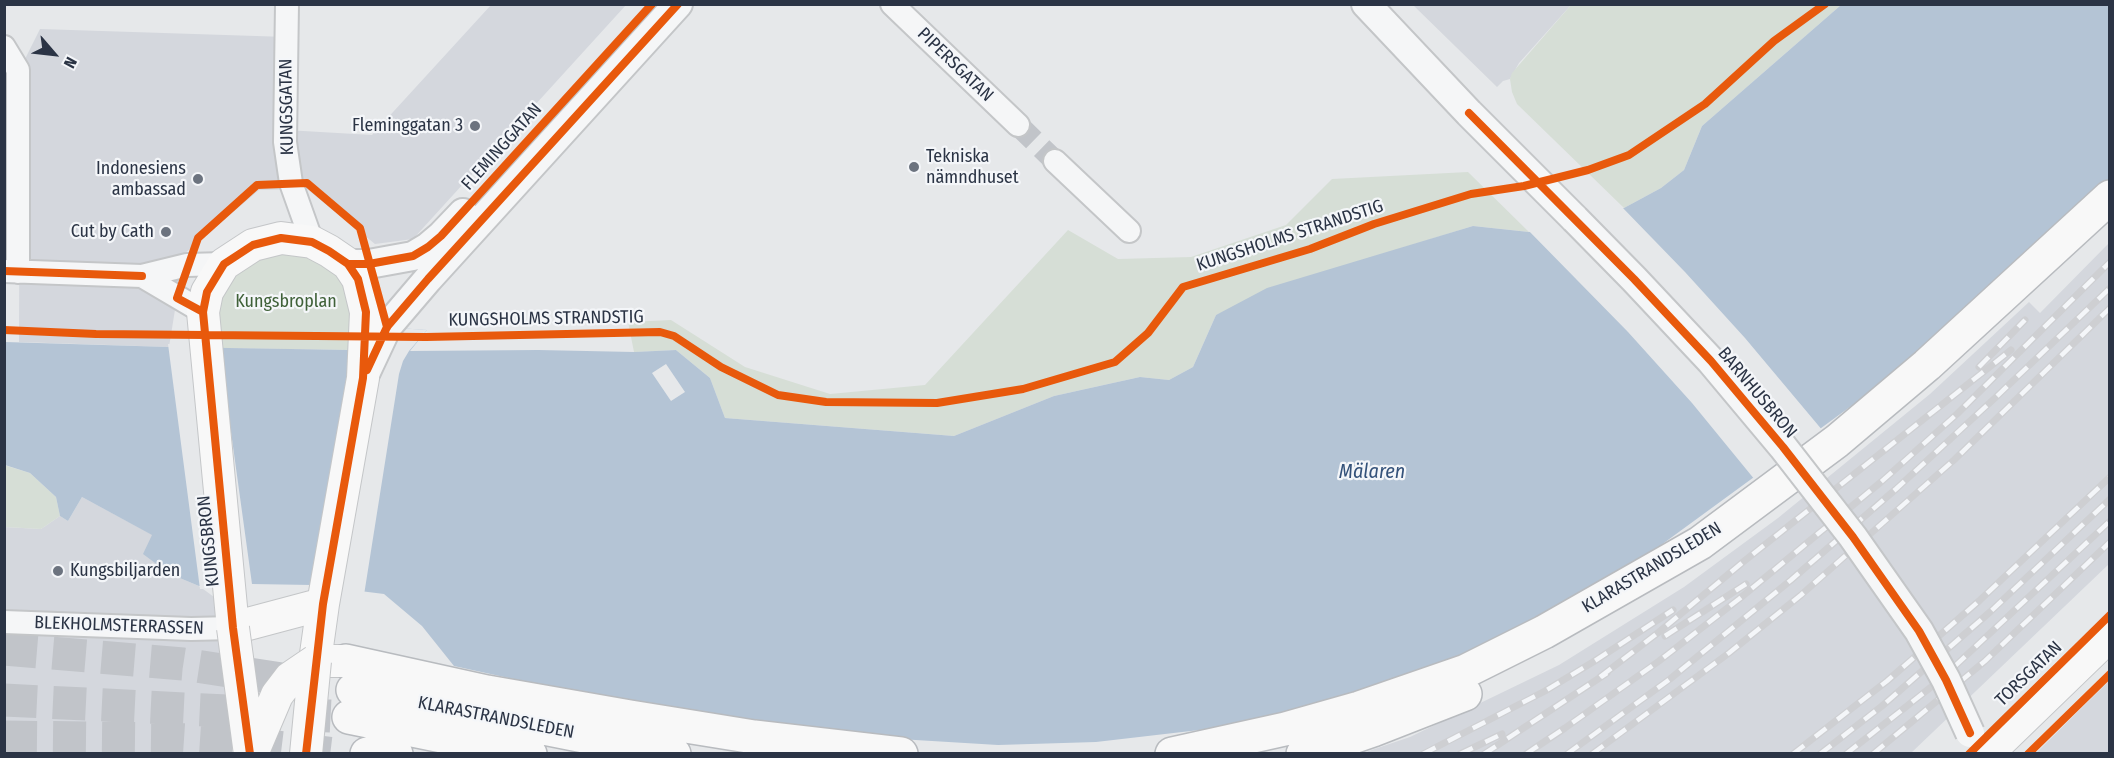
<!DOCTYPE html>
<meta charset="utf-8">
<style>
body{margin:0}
#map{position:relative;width:2114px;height:758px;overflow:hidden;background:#e6e8ea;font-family:"Fira Sans Condensed",sans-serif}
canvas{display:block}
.frame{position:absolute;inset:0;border:6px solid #2b3445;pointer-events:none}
.north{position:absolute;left:24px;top:24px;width:60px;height:60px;-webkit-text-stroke:4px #f4f6f9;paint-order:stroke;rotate:118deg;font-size:16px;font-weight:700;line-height:24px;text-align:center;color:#2b3445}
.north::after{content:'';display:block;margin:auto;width:21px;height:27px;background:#2b3445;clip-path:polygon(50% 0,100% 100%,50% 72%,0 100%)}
</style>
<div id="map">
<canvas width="2114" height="758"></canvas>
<div class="frame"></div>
<div class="north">N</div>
</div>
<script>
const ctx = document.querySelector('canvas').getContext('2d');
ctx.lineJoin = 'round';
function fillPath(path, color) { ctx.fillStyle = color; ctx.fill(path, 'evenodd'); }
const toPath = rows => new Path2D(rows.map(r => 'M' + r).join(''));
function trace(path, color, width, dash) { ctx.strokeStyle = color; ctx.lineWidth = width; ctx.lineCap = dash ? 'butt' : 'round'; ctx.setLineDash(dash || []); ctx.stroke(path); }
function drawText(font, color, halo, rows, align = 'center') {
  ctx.font = font + ' "Fira Sans Condensed",sans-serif'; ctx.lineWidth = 4.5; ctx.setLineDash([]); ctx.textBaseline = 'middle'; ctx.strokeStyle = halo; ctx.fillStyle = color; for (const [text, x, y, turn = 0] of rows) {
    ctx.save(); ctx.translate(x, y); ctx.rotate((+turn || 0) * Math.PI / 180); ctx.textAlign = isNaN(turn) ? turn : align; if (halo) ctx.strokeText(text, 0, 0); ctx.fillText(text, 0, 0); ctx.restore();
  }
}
fillPath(toPath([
 [491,5,626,5,413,239,375,244,307,189,259,190,184,254,169,347,19,342,20,69,40,29,287,37,286,130,372,135],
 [1413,5,1571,5,1519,63,1510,79,1503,81,1497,87],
 [2109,243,2109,564,1911,753,1360,754,1410,737,1559,665,1684,587,1778,518,1930,394,2029,302,2040,313],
 [82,497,153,535,170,574,199,586,214,597,233,672,231,753,5,753,4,527,41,529,60,516,68,521],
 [2109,681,2109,753,2036,753]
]), '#d4d7dd');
fillPath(toPath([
 [1571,5,1841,5,1702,126,1684,170,1661,188,1624,208,1517,104,1512,92,1510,79,1512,73],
 [1468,172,1529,232,1473,226,1347,265,1216,315,1193,367,1169,380,1140,377,1054,396,954,436,725,418,710,378,676,350,634,352,628,322,671,320,745,367,830,394,925,385,1068,230,1118,259,1191,257,1286,225,1332,179],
 [284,253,312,258,336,274,350,295,351,350,220,348,217,324,221,297,233,274,257,258],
 [4,465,30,473,56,497,60,516,41,529,5,527]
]), '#d6ded6');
fillPath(toPath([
 [1841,5,2109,5,2109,179,1895,374,1631,567,1508,638,1412,677,1312,708,1208,729,1096,742,998,745,866,737,786,728,550,687,454,666,422,626,384,594,312,585,199,586,170,574,143,554,152,535,82,497,68,521,60,516,56,497,30,473,5,465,5,342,169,347,350,350,355,325,427,330,410,351,538,350,634,352,676,350,710,378,725,418,954,436,1054,396,1140,377,1169,380,1193,367,1216,315,1267,288,1473,226,1529,232,1624,208,1661,188,1684,170,1702,126]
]), '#b4c4d5');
fillPath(toPath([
 [1621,206,1685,272,1745,338,1823,431,1755,480,1692,403,1628,332,1526,228],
 [355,325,427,330,409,351,403,361,399,374,364,595,312,588,200,589,168,344,219,345,252,584,312,585],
 [666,364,685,392,671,401,652,373]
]), '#e6e8ea');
trace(toPath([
 [1018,125,1055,161]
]), '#c1c4c9', 22, [22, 11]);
trace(toPath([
 [4,649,183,664,353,690],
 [4,700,349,717],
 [4,737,172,739,261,745,335,754]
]), '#c1c4c9', 33, [33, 16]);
const minor = toPath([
 [287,4,285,142,291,183,312,242],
 [892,4,1018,125],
 [4,47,18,70,18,272],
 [1055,161,1129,231],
 [4,271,142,276],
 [203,312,142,276,187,265,224,264],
 [4,622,191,629,233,628]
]);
const tertiary = toPath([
 [1366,4,1469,113,1575,219],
 [348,264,369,264,413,256,428,247,441,236,463,213],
 [364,376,387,327,428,279,678,4]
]);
const secondary = toPath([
 [323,604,233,628,203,312,207,292,224,264,253,245,281,238,312,242,329,251,348,264,358,279,366,312,363,378,323,604,315,661,342,661],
 [1987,754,2110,635]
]);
const trunk = toPath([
 [346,661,487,692,630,717,754,737,901,754],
 [353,690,674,754],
 [349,717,530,754],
 [367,754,387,752,396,754],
 [1172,754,1285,729,1359,708,1466,671,1544,632,1700,543,1837,441,1927,365,2110,197],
 [1303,754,1373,730,1465,694]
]);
trace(minor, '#c4c6c8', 26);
trace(tertiary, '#c4c6c8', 32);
trace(secondary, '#c4c6c8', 34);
trace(trunk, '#b8bbbf', 36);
trace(minor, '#f5f6f7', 22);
trace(tertiary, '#f5f6f7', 28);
trace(secondary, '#f8f8f8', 32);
trace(trunk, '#f8f8f8', 33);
const rail = toPath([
 [1979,367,2025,320],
 [1665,636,1746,584],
 [1600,677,1659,632,1743,562,2011,350],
 [1423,754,1545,691,1593,662,1673,610],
 [1460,754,1502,734],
 [1484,754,1607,673],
 [1526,754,1565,728,1659,661,1739,599,1881,482,1957,414,2110,262],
 [1567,754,1670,679,1791,580,1896,489,1995,398,2110,288],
 [1592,754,1729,653,1801,595,1954,460,2110,308],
 [1793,754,1887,681,1979,601,2110,477],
 [1820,754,1882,706,1990,612,2110,499],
 [1846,754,1940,680,2110,521],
 [1873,754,1985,661,2110,542]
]);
trace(rail, '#cecfd2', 7);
trace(rail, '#f4f6f9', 4.5, [14]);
const tertiaryBridge = toPath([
 [1575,219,1634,279,1711,361,1783,447,1853,537,1919,631,1946,680,1970,733]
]);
const secondaryBridge = toPath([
 [233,628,250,754],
 [252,754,277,695,290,678,315,661],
 [306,754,315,661]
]);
trace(tertiaryBridge, '#c4c6c8', 32, []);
trace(secondaryBridge, '#c4c6c8', 34, []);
trace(tertiaryBridge, '#f5f6f7', 28);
trace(secondaryBridge, '#f8f8f8', 32);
trace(toPath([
 [1469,113,1634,279,1711,361,1783,447,1853,537,1919,631,1946,680,1970,733],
 [348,264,369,264,413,256,428,247,441,236,652,4],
 [4,271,142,276],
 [203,312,177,298,198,238,257,185,307,183,360,228,387,327],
 [4,330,96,334,426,337,660,332,674,336,721,367,778,395,826,402,937,403,1023,389,1115,362,1148,333,1183,287,1310,249,1374,224,1471,194,1524,186,1588,170,1629,155,1705,104,1774,41,1825,4],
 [367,370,387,327,428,279,678,4],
 [250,754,233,628,203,312,207,292,224,264,253,245,281,238,312,242,329,251,348,264,358,279,366,312,363,378,323,604,306,754],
 [1969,754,2110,615],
 [2028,754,2110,674]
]), '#e8590c', 8);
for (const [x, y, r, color] of [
 [475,126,6,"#6c737f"],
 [914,167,6,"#6c737f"],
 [198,179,6,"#6c737f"],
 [166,232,6,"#6c737f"],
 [58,571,6,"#6c737f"]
]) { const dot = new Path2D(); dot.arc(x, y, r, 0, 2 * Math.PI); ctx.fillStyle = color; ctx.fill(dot); trace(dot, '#f4f6f9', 2); }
drawText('18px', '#2b3445', '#f4f6f9', [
 ["PIPERSGATAN",955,65,44],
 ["KUNGSGATAN",287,107,-91],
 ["FLEMINGGATAN",502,147,-48],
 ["KUNGSHOLMS STRANDSTIG",1290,236,-18],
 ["KUNGSHOLMS STRANDSTIG",546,319,-1],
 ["BARNHUSBRON",1757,393,50],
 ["KUNGSBRON",209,541,-96],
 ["KLARASTRANDSLEDEN",1652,568,-31],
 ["BLEKHOLMSTERRASSEN",119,626,2],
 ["TORSGATAN",2029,674,-44],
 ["KLARASTRANDSLEDEN",496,718,11]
]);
drawText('18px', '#2b3445', '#f4f6f9', [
 ["Fleminggatan 3",463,126],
 ["Tekniska",926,157,"left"],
 ["nämndhuset",926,178,"left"],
 ["Indonesiens",186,169],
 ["ambassad",186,190],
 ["Cut by Cath",154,232],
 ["Kungsbiljarden",70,571,"left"]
], 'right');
drawText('18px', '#3f6138', '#f4f6f9', [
 ["Kungsbroplan",286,302]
]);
drawText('italic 20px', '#34527a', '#f4f6f9', [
 ["Mälaren",1372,472]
]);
</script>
